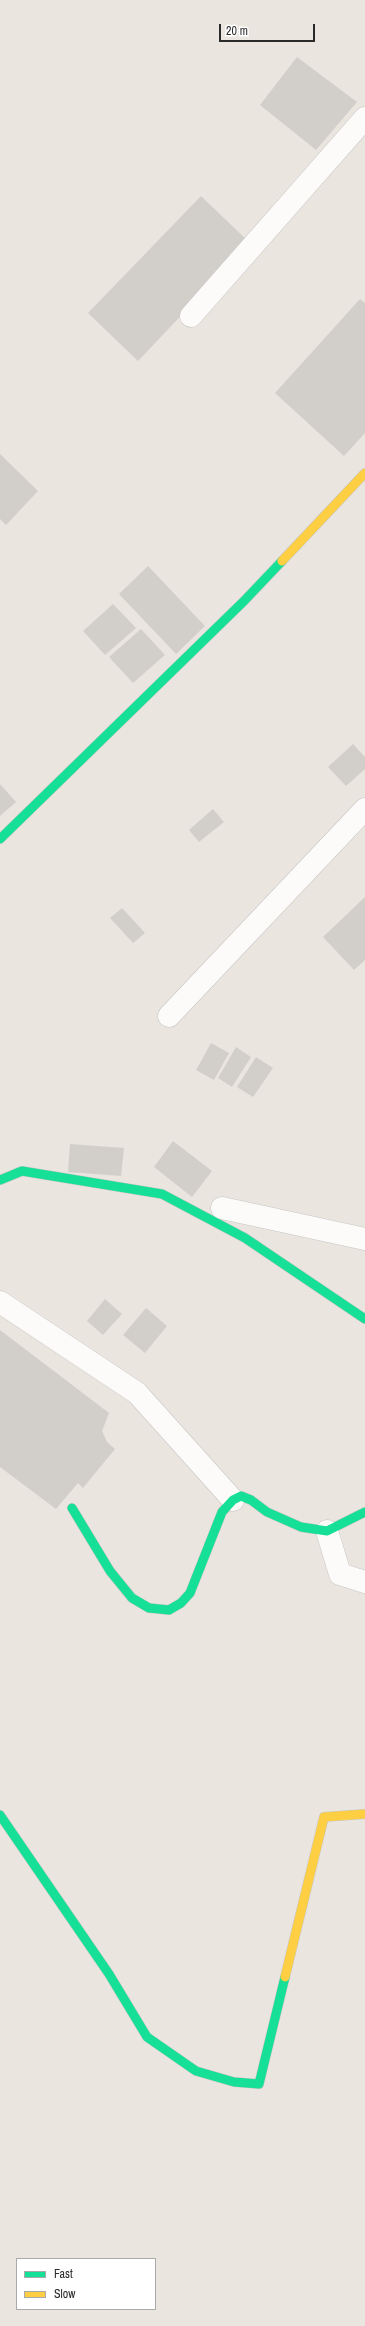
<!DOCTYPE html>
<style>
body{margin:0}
#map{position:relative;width:365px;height:2326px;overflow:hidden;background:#eae5de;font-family:"Archivo Narrow",sans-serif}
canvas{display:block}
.legend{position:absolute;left:16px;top:2258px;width:140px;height:52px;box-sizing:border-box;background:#fff;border:1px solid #aaa;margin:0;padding:5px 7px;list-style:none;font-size:12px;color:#2a2a2a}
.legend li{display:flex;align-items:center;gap:8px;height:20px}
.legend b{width:20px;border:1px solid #aaa}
.scale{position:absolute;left:219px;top:24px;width:96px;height:18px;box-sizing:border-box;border:2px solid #2a2a2a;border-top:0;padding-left:5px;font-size:12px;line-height:14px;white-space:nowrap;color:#2a2a2a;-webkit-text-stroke:3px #fff;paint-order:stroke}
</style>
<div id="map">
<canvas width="365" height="2326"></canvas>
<ul class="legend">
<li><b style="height:5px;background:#16e098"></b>Fast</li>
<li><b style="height:5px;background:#ffcf43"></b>Slow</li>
</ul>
<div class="scale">20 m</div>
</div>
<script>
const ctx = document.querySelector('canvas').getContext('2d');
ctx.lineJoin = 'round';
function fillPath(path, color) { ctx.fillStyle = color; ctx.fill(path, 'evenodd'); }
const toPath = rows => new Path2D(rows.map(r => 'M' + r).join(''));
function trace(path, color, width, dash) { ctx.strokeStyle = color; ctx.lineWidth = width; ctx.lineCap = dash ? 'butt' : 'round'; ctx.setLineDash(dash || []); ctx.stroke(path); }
fillPath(toPath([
 [297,57,357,102,316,150,260,105],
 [201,196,250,243,138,361,88,313],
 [360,299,365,303,365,433,344,456,275,393],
 [0,454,38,491,6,525,0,519],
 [148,566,205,626,176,654,119,594],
 [113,604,136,628,105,655,83,631],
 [141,629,165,655,133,683,109,657],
 [353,744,365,757,365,769,346,786,328,767],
 [0,784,16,802,0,816],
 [213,809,224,822,199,842,189,830],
 [365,897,365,960,354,970,323,937],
 [122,908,145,933,133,943,110,918],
 [211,1043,229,1053,214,1080,196,1070],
 [236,1047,251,1057,232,1087,218,1078],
 [256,1057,273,1068,253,1097,237,1087],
 [173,1141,212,1171,192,1197,154,1167],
 [70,1144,124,1148,121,1176,68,1172],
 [105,1299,122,1314,103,1335,87,1321],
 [146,1308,167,1326,145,1353,123,1335],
 [0,1330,109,1413,102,1431,107,1442,115,1449,83,1488,78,1483,56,1509,0,1467]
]), '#d2cfca');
const street = toPath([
 [191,316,365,118],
 [169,1016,365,809],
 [222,1208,365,1239],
 [0,1302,137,1393,233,1500],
 [327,1531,340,1574,365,1582]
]);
const fast = toPath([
 [0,839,244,601,282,561],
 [0,1180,22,1171,162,1194,245,1238,365,1319],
 [72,1508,110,1571,132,1598,149,1608,169,1610,181,1603,190,1593,222,1512,233,1500,241,1496,251,1500,267,1512,301,1527,327,1531,365,1512],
 [0,1815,109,1974,147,2037,196,2071,234,2082,259,2084,285,1977]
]);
const slow = toPath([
 [282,561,365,473],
 [285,1977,324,1817,365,1814]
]);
trace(street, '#c6c5c5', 23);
trace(fast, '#c6c5c5', 10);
trace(slow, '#c6c5c5', 10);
trace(street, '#fcfbfa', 22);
trace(fast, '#16e098', 9);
trace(slow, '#ffcf43', 9);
</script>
